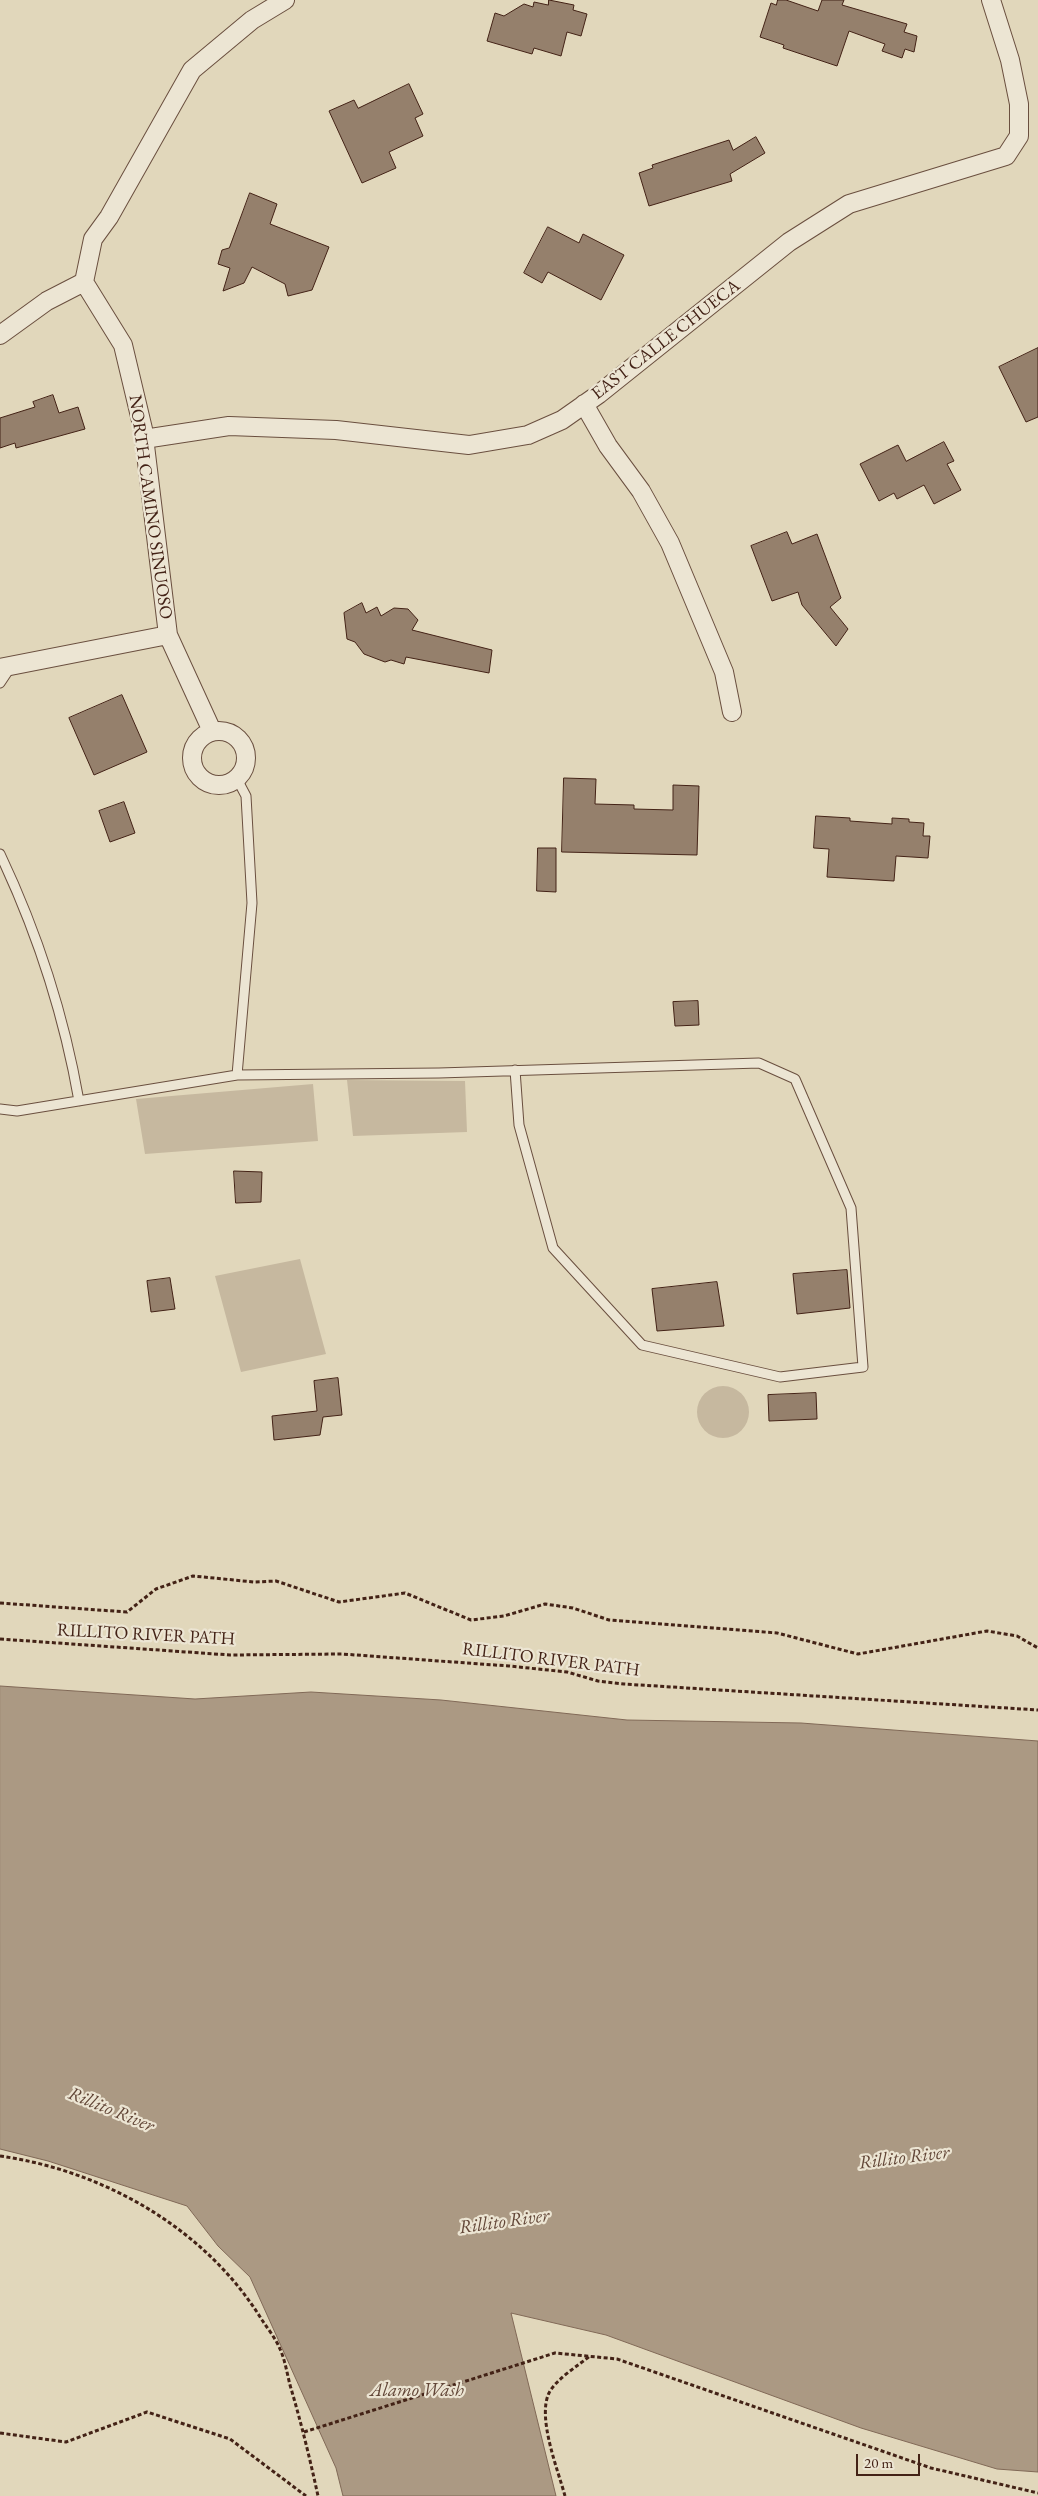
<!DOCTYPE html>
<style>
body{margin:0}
#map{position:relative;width:1038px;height:2496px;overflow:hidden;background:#e1d7bb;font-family:"EB Garamond",serif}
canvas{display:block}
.scale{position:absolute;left:856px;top:2454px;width:64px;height:22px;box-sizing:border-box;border:2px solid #432216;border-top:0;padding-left:6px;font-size:15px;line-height:18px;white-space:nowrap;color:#432216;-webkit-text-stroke:4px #ece5d3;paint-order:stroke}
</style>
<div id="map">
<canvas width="1038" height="2496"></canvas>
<div class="scale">20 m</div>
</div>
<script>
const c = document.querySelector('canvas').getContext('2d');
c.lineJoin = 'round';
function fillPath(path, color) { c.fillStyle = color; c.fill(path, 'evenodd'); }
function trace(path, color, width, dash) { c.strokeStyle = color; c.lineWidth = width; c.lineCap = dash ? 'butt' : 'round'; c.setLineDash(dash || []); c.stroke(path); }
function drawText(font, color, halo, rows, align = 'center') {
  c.font = font + ' "EB Garamond",serif'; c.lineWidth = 4.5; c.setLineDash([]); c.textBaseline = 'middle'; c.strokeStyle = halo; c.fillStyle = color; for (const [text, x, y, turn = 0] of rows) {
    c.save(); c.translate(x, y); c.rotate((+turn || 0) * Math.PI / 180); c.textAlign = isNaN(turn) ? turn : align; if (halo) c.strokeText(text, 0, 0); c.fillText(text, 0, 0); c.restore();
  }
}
fillPath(new Path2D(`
 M347,1080L465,1081L467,1132L353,1136Z
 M313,1084L318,1141L145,1154L136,1099Z
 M300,1259L326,1354L241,1372L215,1276Z
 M697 1412a26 26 0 1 1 52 0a26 26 0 1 1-52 0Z`), '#c6b89f');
const water = new Path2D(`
 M0,1686L195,1699L311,1692L441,1700L627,1720L801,1723L1038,1741V2472L997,2469L861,2428L606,2335L511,2313L556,2496H343L336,2468L250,2277L218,2246L187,2206L48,2161L0,2149Z`);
fillPath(water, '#ab9983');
trace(water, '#816957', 1);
const building = new Path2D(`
 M549,0L574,5L573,10L587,14L581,36L567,32L561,56L534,48L532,54L487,41L495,13L504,16L524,4L533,7L534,2L548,5Z
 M778,0H786L818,11L822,0H844L842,5L907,24L904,32L917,36L914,52L905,49L902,58L882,51L885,44L849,31L837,66L783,48L784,45L760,37L771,3L776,5Z
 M409,84L423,114L415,118L423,136L389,152L396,168L362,183L329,111L354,100L358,108Z
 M756,137L765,153L730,174L732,181L649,206L639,173L653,168L652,165L729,140L733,150Z
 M250,193L277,204L270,224L329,247L312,290L288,296L285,284L252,267L244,283L223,291L230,268L218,264L222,250L229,248Z
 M548,227L579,243L583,234L624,255L601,300L548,272L542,283L524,273Z
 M1038,348V417L1026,422L999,367Z
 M53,395L59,413L78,407L85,429L16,448L15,443L0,448V418L35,407L33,402Z
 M944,442L954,461L947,464L961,490L934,504L924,485L897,499L894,493L879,501L860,464L898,445L906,461Z
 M787,532L792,544L817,534L841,598L830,607L848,629L836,646L802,605L798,592L772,601L751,546Z
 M362,603L366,613L377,607L381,616L394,608L408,609L418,620L412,630L492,650L489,673L406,657L404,664L391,660L385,662L364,654L355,642L347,639L344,613Z
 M122,695L147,752L94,775L69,718Z
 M564,778L596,779L595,804L634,805V809L673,810V785L699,786L697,855L562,852Z
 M124,802L135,833L110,842L99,811Z
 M816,816L850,818V821L892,824V818L909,819V822L924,823L923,836H930L928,858L896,856L894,881L827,877L829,849L814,848Z
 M538,848H556V892L537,891Z
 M698,1001L699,1025L675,1026L673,1002Z
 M234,1171L262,1172L261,1202L236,1203Z
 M847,1270L850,1308L797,1314L793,1274Z
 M170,1278L175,1309L151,1312L147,1281Z
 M717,1282L724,1326L657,1331L652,1289Z
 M338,1378L342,1415L323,1417L320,1435L274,1440L272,1416L317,1411L314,1381Z
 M816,1393L817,1419L769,1421L768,1395Z`);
fillPath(building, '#95806c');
trace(building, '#432216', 1);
const lane = new Path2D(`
 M0,683L10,668
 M0,854C37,932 64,1015 79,1101
 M237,1075L252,903L246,796L237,779
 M0,1109L17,1111L237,1075L439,1073L759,1063L795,1079L851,1208L863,1367L780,1377L642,1345L553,1248L519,1125L515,1070`);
const street = new Path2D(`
 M0,335L47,301L84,282
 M584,404L608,446L641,491L670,543L724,672L732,712
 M144,439L229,426L336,430L469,445L528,435L562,420L599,394L789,242L849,204L1006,156L1019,136V104L1010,60L991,0
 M0,668L168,635
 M192 758a27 27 0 1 1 54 0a27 27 0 1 1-54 0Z
 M212,731L168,635L143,429L123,345L84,282L93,239L109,217L192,70L252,20L285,0`);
trace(lane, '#6a4f3f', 11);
trace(street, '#6a4f3f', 20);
trace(new Path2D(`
 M0,1603L127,1612L156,1589L193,1576L254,1582L276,1581L339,1602L405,1593L471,1620L504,1616L545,1604L573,1608L609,1620L777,1633L858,1654L987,1631L1017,1636L1038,1648
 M0,1639L230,1655L342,1654L509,1666L567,1672L598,1681L624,1684L1038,1710
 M0,2156C105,2171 206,2229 262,2320C268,2329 276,2339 280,2349C285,2360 287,2373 290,2385C301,2422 310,2459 318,2496
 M304,2432L555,2353L617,2359L931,2468L1038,2493
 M0,2433L66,2442L147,2412L230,2439L306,2496
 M565,2496C558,2470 537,2418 549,2393C556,2379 579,2365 590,2356`), '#432216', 3, [4, 2.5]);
trace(lane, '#ece5d3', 9);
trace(street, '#ece5d3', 18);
drawText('18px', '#432216', '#ece5d3', [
 ["EAST CALLE CHUECA",666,340,-38],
 ["NORTH CAMINO SINUOSO",150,507,82],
 ["RILLITO RIVER PATH",146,1635,3],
 ["RILLITO RIVER PATH",551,1660,7]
]);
drawText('italic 19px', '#624637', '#ece5d3', [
 ["Rillito River",111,2110,22],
 ["Rillito River",904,2158,-7],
 ["Rillito River",504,2222,-8],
 ["Alamo Wash",417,2391]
]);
</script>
